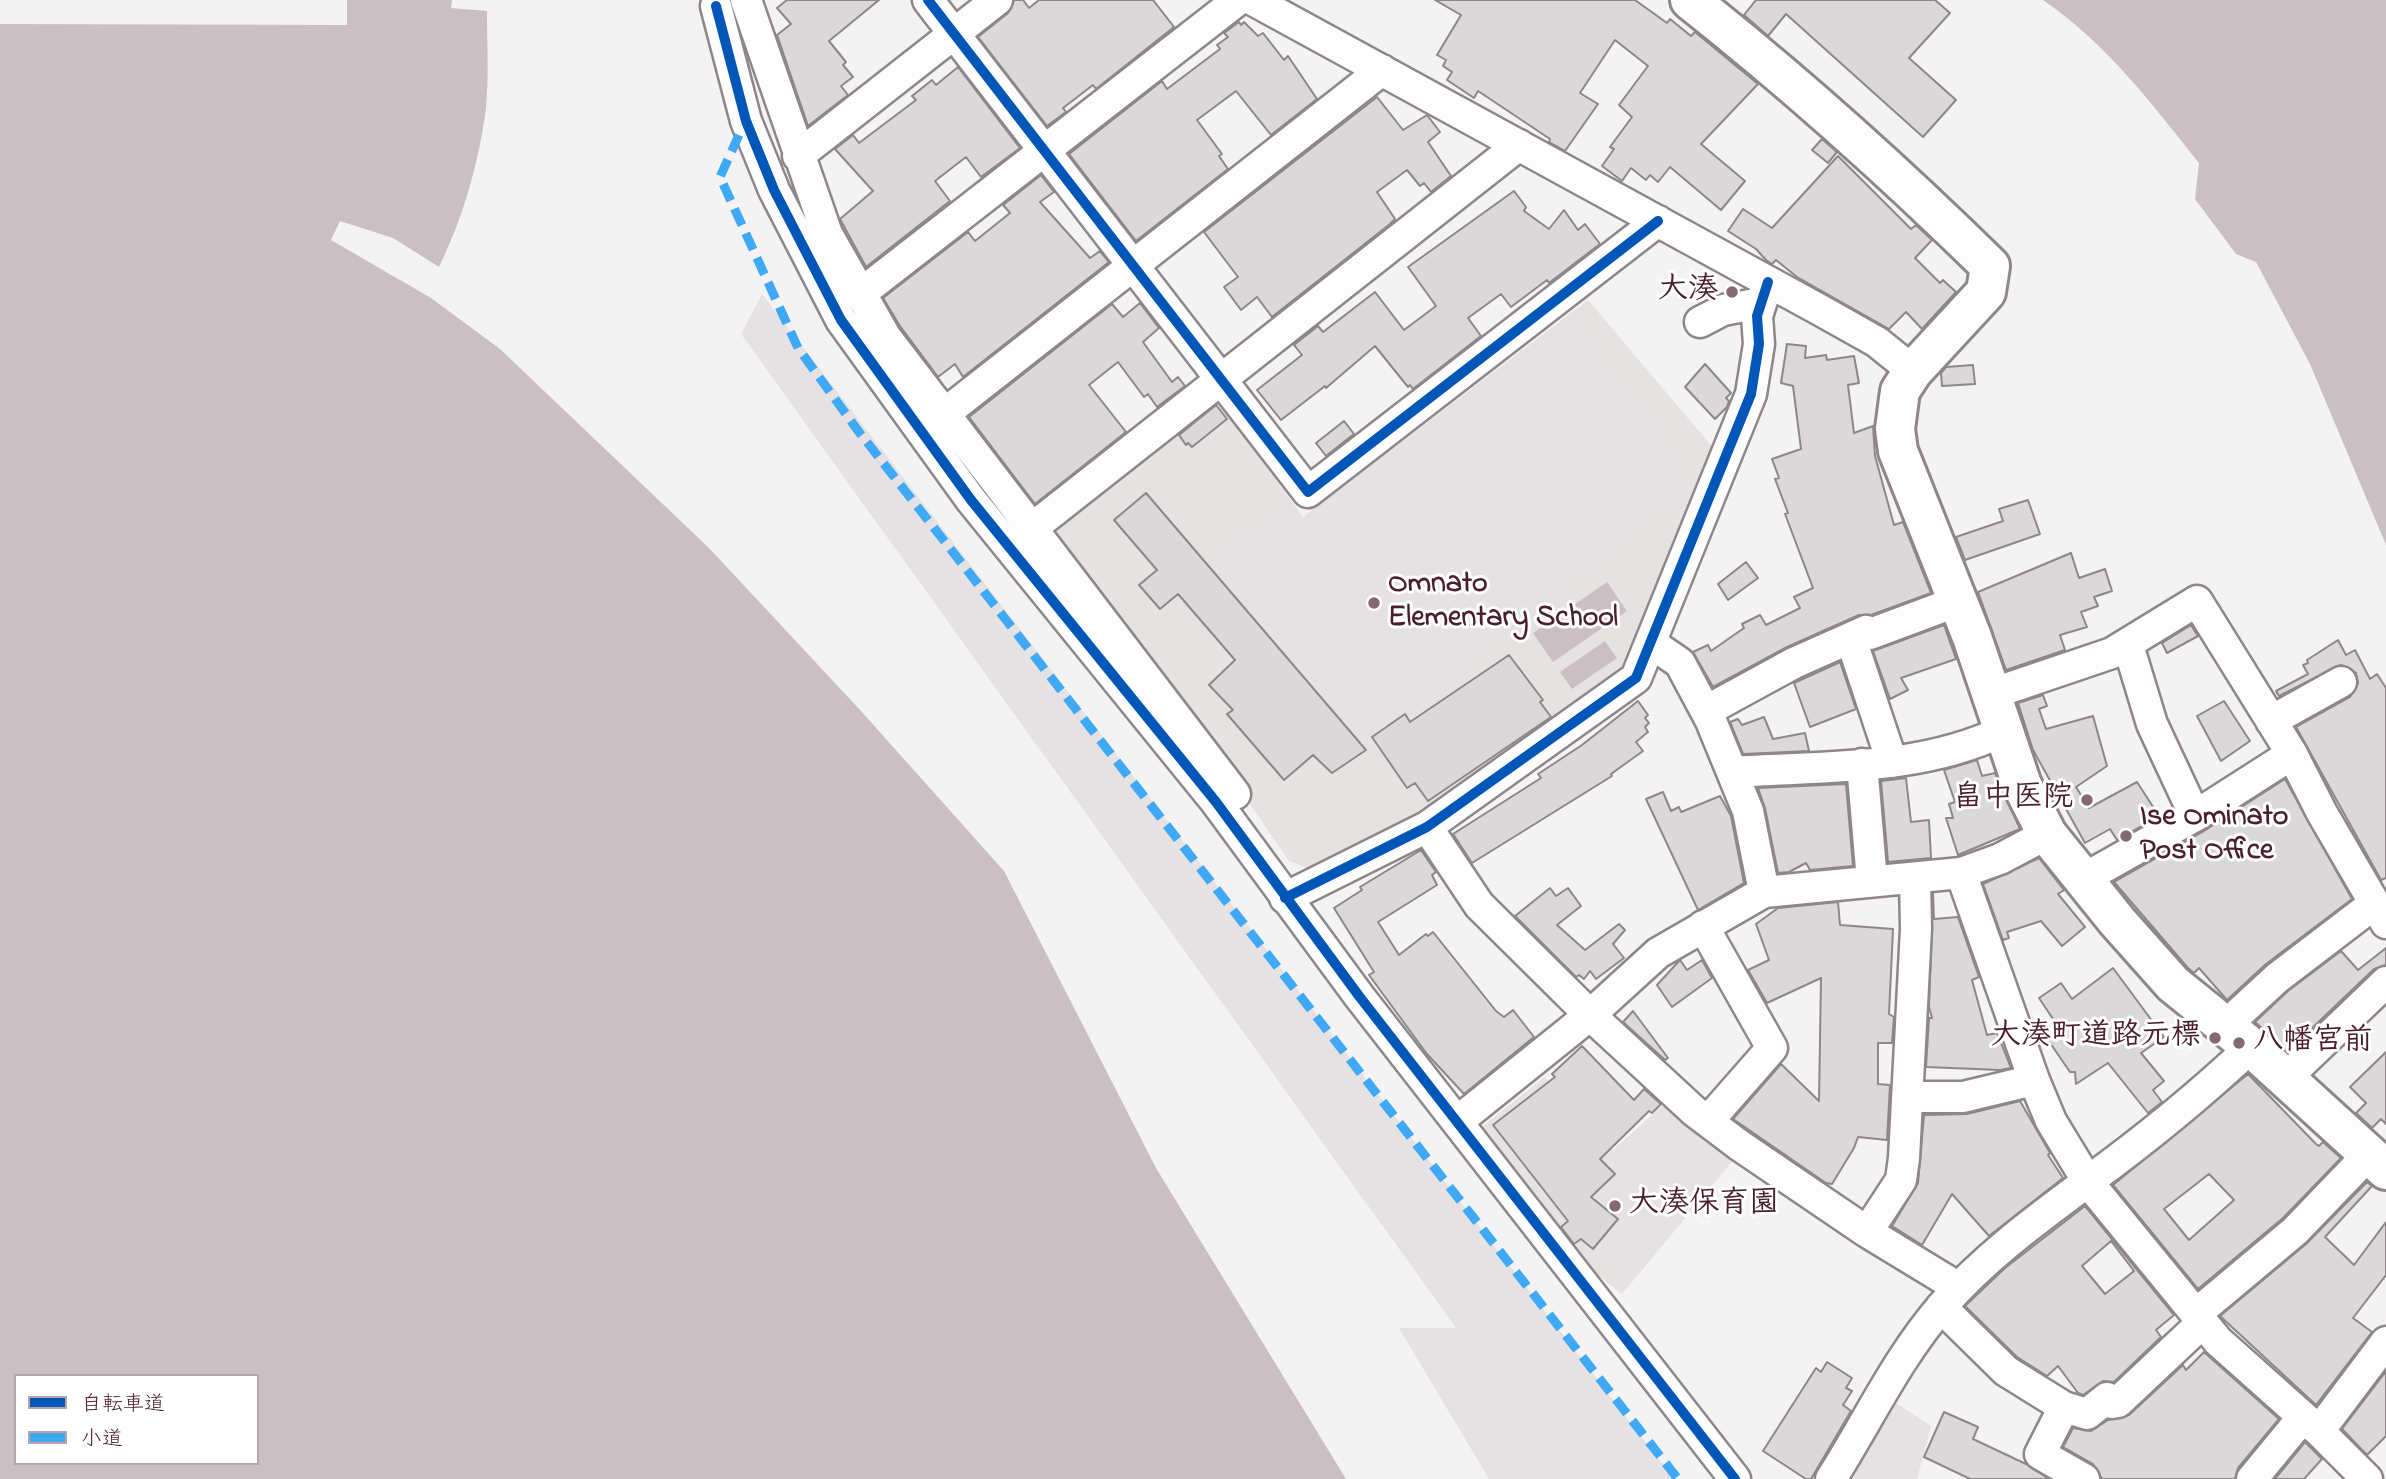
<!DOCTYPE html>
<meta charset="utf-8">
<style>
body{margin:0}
#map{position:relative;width:2386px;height:1479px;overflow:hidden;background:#f3f3f3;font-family:"Indie Flower","Klee One",sans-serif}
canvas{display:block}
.legend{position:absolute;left:14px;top:1374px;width:245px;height:91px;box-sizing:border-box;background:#fff;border:2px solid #b7a5aa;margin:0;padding:9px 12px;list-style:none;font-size:21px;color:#4a1f2b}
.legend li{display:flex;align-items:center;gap:14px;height:35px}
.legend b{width:35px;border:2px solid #b7a5aa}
</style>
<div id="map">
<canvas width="2386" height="1479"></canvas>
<ul class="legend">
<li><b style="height:9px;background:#0057b8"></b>自転車道</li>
<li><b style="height:9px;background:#3fa9f5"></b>小道</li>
</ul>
</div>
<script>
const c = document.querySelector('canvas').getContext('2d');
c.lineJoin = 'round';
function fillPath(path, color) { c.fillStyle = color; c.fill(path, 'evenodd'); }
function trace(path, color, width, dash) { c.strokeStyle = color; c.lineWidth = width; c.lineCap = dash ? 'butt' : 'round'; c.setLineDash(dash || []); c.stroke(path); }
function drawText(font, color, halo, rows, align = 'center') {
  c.font = font + ' "Indie Flower","Klee One",sans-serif'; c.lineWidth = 6; c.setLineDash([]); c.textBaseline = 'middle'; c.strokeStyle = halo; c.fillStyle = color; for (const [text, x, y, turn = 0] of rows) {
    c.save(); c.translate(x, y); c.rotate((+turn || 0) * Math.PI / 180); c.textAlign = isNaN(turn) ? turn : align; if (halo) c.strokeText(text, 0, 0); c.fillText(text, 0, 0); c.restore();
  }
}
fillPath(new Path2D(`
 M1588,300L1715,450L1619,677L1529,733L1421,814L1333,868L1310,869L1289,861L1225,768L1041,529L1218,400L1303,517Z
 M1545,1077L1613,1150L1670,1099L1736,1157L1622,1294L1571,1254L1478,1130Z`), '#e6e2e2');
fillPath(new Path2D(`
 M762,294L1674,1479H1489L1399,1328H1456L741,334Z
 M1570,325L1683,462L1684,491L1465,664L1370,734L1218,560L1280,508L1301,534Z
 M1667,1106L1724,1157L1625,1275L1599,1254L1627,1216L1606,1195L1623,1172L1614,1164Z
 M1896,1403L1931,1426L1917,1479H1845Z`), '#e6e1e2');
fillPath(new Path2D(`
 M0,0H452L451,8L487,11C487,43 489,76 486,108C479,162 463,218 439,267L393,238L340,221L331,240L431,298L500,349L709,548L861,711L1004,871L1156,1168L1346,1479H0ZM16,1376H257V1463H16Z
 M2043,0H2386V545L2310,364L2256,262L2236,254L2195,199L2199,163C2152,104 2106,43 2043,0Z
 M1607,582L1627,611L1553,662L1533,633Z
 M1605,641L1617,658L1572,689L1560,672Z`), '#cbbfc3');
fillPath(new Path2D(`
 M0,0H347V25L0,24Z`), '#f3f3f3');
const building = new Path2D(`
 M787,0H879L829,41L846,62L843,65L853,77L841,86L848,95L808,126L777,35L791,24L777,8Z
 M1014,0H1023L1029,8L1039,0H1153L1174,27L1096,89L1093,85L1063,108L1066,112L1047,126L978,37L1008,13Z
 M1435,0H1635L1667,23L1670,19L1691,36L1695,32L1758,84L1701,144L1745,181L1721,210L1670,167L1658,182L1650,175L1646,180L1631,168L1622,181L1602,166L1614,149L1610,147L1632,117L1619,105L1648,66L1615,40L1580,93L1598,104L1565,151L1549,142L1550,139L1478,91L1474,98L1447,80L1452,72L1443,66L1446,60L1437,55L1461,15Z
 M1756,0H1935L1950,13L1909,58L1956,100L1923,137L1786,14L1768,36L1744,15Z
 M1239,22L1241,25L1244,22L1258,36L1263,33L1284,60L1288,56L1317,99L1271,135L1236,91L1197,120L1222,154L1219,156L1228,169L1136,241L1069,154L1162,81L1167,89L1220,49L1217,45L1228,37L1224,33Z
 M958,67L1020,148L981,177L966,157L935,181L950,201L866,267L840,219L873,191L835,149L853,135L859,143L916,100L912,96L932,80L936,85Z
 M1377,97L1403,130L1427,115L1440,132L1428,142L1451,176L1431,192L1424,183L1420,186L1407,170L1377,192L1395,219L1390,224L1272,317L1257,297L1241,310L1224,287L1238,277L1204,232Z
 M1822,139L1837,152L1828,163L1812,150Z
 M1838,156L1911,229L1916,225L1932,240L1915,258L1940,283L1943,280L1956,292L1922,329L1906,312L1889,329L1797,277L1776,260L1772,264L1766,260L1756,249L1728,231L1743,209L1772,228Z
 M1041,175L1054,192L1040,202L1090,258L1100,251L1109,262L963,377L955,364L938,377L900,326L883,298L968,232L975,241L1010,213L1003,205Z
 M1514,191L1526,207L1524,211L1549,229L1564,210L1578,230L1585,224L1600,244L1549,283L1547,280L1511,307L1501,294L1468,318L1481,336L1413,389L1410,385L1408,387L1375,346L1326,388L1325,386L1281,420L1257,390L1302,355L1294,345L1318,326L1323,332L1375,292L1404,330L1436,306L1408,267Z
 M1140,303L1159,328L1143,342L1172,382L1178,377L1185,386L1157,407L1148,394L1144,397L1118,362L1089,385L1126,432L1035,504L969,417L1112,304L1123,317Z
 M1787,344L1806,346L1805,358L1826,355L1827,360L1854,356L1859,383L1848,385L1854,433L1873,426L1875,456L1894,525L1903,522L1931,593L1871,615H1859L1787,647L1713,687L1693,652L1708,645L1711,651L1744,628L1742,624L1760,615L1766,625L1800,608L1794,597L1813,588L1785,514L1788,513L1775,479L1779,478L1772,459L1801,449L1793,386L1781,383Z
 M1705,364L1731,393L1726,398L1729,401L1727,407L1715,419L1685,387Z
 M1973,365L1975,384L1942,386L1941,373L1946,367Z
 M1216,405L1227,419L1192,447L1188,443L1186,445L1179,435Z
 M1344,421L1354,434L1326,456L1316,443Z
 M1146,493L1366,750L1332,773L1313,755L1284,780L1227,714L1233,710L1209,685L1235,660L1178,594L1160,609L1139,585L1157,570L1114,520Z
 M2028,500L2040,534L1965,560L1956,537L2003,521L1999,509Z
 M2071,553L2079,578L2105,569L2112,591L2094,597L2098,606L2081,612L2087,627L2060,635L2065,650L2006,670L1978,592Z
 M1746,562L1758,578L1728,600L1718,584Z
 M1944,625L1956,659L1901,678L1908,690L1890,699L1873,651Z
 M2191,625L2198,636L2167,653L2162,643Z
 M2338,640L2346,655L2355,650L2370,679L2377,674L2386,688V878L2381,880L2296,727L2350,697L2358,683L2356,673L2341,665L2279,696L2276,691L2308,674L2303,665L2308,663L2307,660Z
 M1509,655L1543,700L1540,702L1551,717L1428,801L1415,783L1407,788L1372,737L1405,714L1410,722Z
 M1840,662L1856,709L1810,727L1794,683Z
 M2043,695L2047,706L2039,709L2046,729L2093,716L2107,766L2076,787L2089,808L2137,782L2159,816L2117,840L2110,829L2085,843L2033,750L2018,703Z
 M1638,701L1648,715L1645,718L1649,723L1645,727L1648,732L1636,742L1643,751L1611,774L1612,776L1472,863L1453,834L1541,778L1538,774L1582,745Z
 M2224,701L2250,741L2221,761L2197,716Z
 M1764,717L1773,739L1805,733L1809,751L1743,754L1730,722L1738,719L1742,725Z
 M1977,760L1982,776L1995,773L2020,829L1958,855L1946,818H1953L1949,804L1955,802L1944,770Z
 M1906,778L1911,822L1929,820L1931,858L1888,862L1881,781Z
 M2285,779L2352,899L2266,964L2227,1000L2199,968L2194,973L2188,968L2114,882L2204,831Z
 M1846,784L1853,866L1810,870L1806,863L1789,872L1778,873L1765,808L1758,788Z
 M1663,792L1671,811L1679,807L1681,812L1720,796L1731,816L1744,883L1698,910L1646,799Z
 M1421,850L1436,872L1432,875L1437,885L1378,922L1399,955L1426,934L1428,936L1433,932L1496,1011L1504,1017L1513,1010L1534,1037L1464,1094L1427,1054L1369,975L1374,972L1334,908L1362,890L1360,887Z
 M2039,858L2064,890L2058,894L2085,927L2062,946L2041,921L2007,932L2009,938L2003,940L1983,884Z
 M1550,888L1556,896L1568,888L1581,906L1557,925L1585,950L1619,924L1625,930L1613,944L1624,958L1596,979L1590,971L1584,979L1579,975L1576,977L1515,916Z
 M1933,893L1934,919L1958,917L1979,977L1972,980L1987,1035L1997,1033L2011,1068L2000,1070L1926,1067L1929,1018H1932L1929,1007Z
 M1838,902L1840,925L1893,929L1889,1014L1894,1017L1892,1043H1878V1084L1890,1085L1887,1140L1858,1137L1854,1148L1832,1184L1826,1183L1733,1119L1781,1064L1819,1101L1821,978L1767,1003L1748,970L1769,960L1756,924L1778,908Z
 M2386,948V965L2374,969L2288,1051L2255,1022L2288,991L2341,951L2358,970Z
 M1680,960L1687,970L1702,960L1712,978L1672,1007L1657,985Z
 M2113,968L2164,1037L2141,1053L2164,1081L2153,1090L2162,1102L2148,1113L2108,1063L2076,1084L2075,1072H2070L2046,1037L2059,1028L2039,998L2061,983L2072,999Z
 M1633,1011L1668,1058L1665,1060L1623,1022Z
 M1582,1046L1634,1100L1644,1089L1661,1104L1652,1113L1649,1111L1600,1159L1615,1174L1591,1197L1618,1219L1593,1249L1581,1239L1574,1244L1561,1227L1568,1221L1493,1125L1555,1077L1552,1074Z
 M2386,1052V1124L2381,1119L2372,1128L2356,1113L2366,1103L2350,1087Z
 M2248,1074L2316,1144L2319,1146L2323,1142L2341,1158L2283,1218L2198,1289L2113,1185ZM2209,1174L2234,1200L2189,1240L2164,1209Z
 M2020,1101L2050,1153L2048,1155L2063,1178L1989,1236L1952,1194L1922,1245L1892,1226L1918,1183L1924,1115L1967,1114Z
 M2367,1182L2372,1186L2325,1237L2354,1265L2386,1222V1275L2353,1318L2372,1332L2316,1405L2220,1316L2306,1244Z
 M2085,1206L2174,1315L2156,1330L2161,1337L2114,1382L2103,1381L2083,1395L2078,1393L2058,1366L2047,1376L2017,1357L1965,1306L2005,1268ZM2111,1241L2134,1271L2105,1294L2082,1266Z
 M2204,1352L2279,1419L2238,1468L2235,1479H2102L2093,1464L2063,1447L2073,1428L2091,1431L2108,1420L2129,1415L2183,1365L2186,1370Z
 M1827,1362L1852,1378L1846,1388L1852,1391L1843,1405L1851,1411L1811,1479H1806L1763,1451L1816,1368L1821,1372Z
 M2386,1371V1436L2367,1455L2342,1429Z
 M1944,1412L1978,1427L1973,1439L2026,1464L2049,1479H1970L1924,1457Z
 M2305,1442L2322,1459L2304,1479H2275Z`);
fillPath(building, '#dad8d9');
trace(building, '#8e8688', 2);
const minor = new Path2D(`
 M746,0L827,234L885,336L1235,794
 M928,0L1308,492L1658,221
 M1253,0L1820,310L1877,342L1913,371
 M716,6L746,121L774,190L841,320L971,500L1216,802L1359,996L1735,1479
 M798,156L997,0
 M860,294L1238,0
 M1700,322L1723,310L1761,303
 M944,414L1382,70
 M1031,529L1519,145
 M1851,639L1892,762
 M1651,643L1680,663L1711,721L1748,811L1764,892
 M2128,645L2152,724L2195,816
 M1991,694L2112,653L2197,601L2292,754L2322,813L2386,923
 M1706,711L1794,663L1866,631L1870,634L1956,602
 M2271,721L2341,682
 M1862,764L1872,881
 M1734,772C1824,766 1920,771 2003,731
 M1427,827L1479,905L1590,1015L1694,1111L1739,1145L1867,1232L1959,1288
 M1961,873L2034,1080L2051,1121L2088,1182L2218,1341L2319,1431L2367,1479
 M2083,879L2195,816L2292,754
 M1285,898L1427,827L1636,678L1751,394L1759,344L1757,316L1768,282
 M1703,926L1772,1048L1708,1121
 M2225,1026L2277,978L2374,904
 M2286,1078L2386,982
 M1907,1097H1963L2034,1080
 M1468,1113L1590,1015L1658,953L1764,892L1961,873L2000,859L2047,834
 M1867,1232L1901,1180L1904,1158L1916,929L1915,878
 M1941,1307L2006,1371L2064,1407L2040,1454L2084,1479
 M2197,1313L2295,1231L2369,1154
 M2064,1407L2087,1414L2107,1398L2112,1403L2118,1402L2203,1322
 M2319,1431L2386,1342
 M1831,1479C1868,1421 1897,1358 1943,1305C1985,1257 2036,1220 2087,1182C2145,1140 2199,1096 2251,1047
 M2252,1479L2303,1417`);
const major = new Path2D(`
 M1690,0C1795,83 1894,172 1990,266L1986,292L1913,371L1900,391L1895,429L1898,451L1972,637L2022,785L2047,834L2117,921L2173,984L2251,1047L2386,1170`);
trace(minor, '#8e8688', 35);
trace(major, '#8e8688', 44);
trace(minor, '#fdfdfd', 30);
trace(major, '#fdfdfd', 38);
trace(new Path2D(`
 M739,135L720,177L798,348L859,432L1678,1479`), '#3fa9f5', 9, [18, 9]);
trace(new Path2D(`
 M928,0L1308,492L1658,221
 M716,6L746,121L774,190L841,320L971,500L1216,802L1359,996L1735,1479
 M1285,898L1427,827L1636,678L1751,394L1759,344L1757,316L1768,282`), '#0057b8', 10);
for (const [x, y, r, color] of [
 [1732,292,7,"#856971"],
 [1374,603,7,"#856971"],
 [2087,800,7,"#856971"],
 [2126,836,7,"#856971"],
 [2215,1038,7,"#856971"],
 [2239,1043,7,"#856971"],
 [1615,1206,7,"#856971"]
]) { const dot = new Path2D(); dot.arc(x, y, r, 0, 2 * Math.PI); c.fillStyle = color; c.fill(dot); trace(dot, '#fff', 2.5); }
drawText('bold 30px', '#4a1f2b', '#fff', [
 ["大湊",1718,292,"right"],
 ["Omnato",1388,586],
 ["Elementary School",1388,620],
 ["畠中医院",2073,800,"right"],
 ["Ise Ominato",2140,819],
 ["Post Office",2140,853],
 ["大湊町道路元標",2201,1038,"right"],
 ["八幡宮前",2253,1043],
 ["大湊保育園",1629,1206]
], 'left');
</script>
